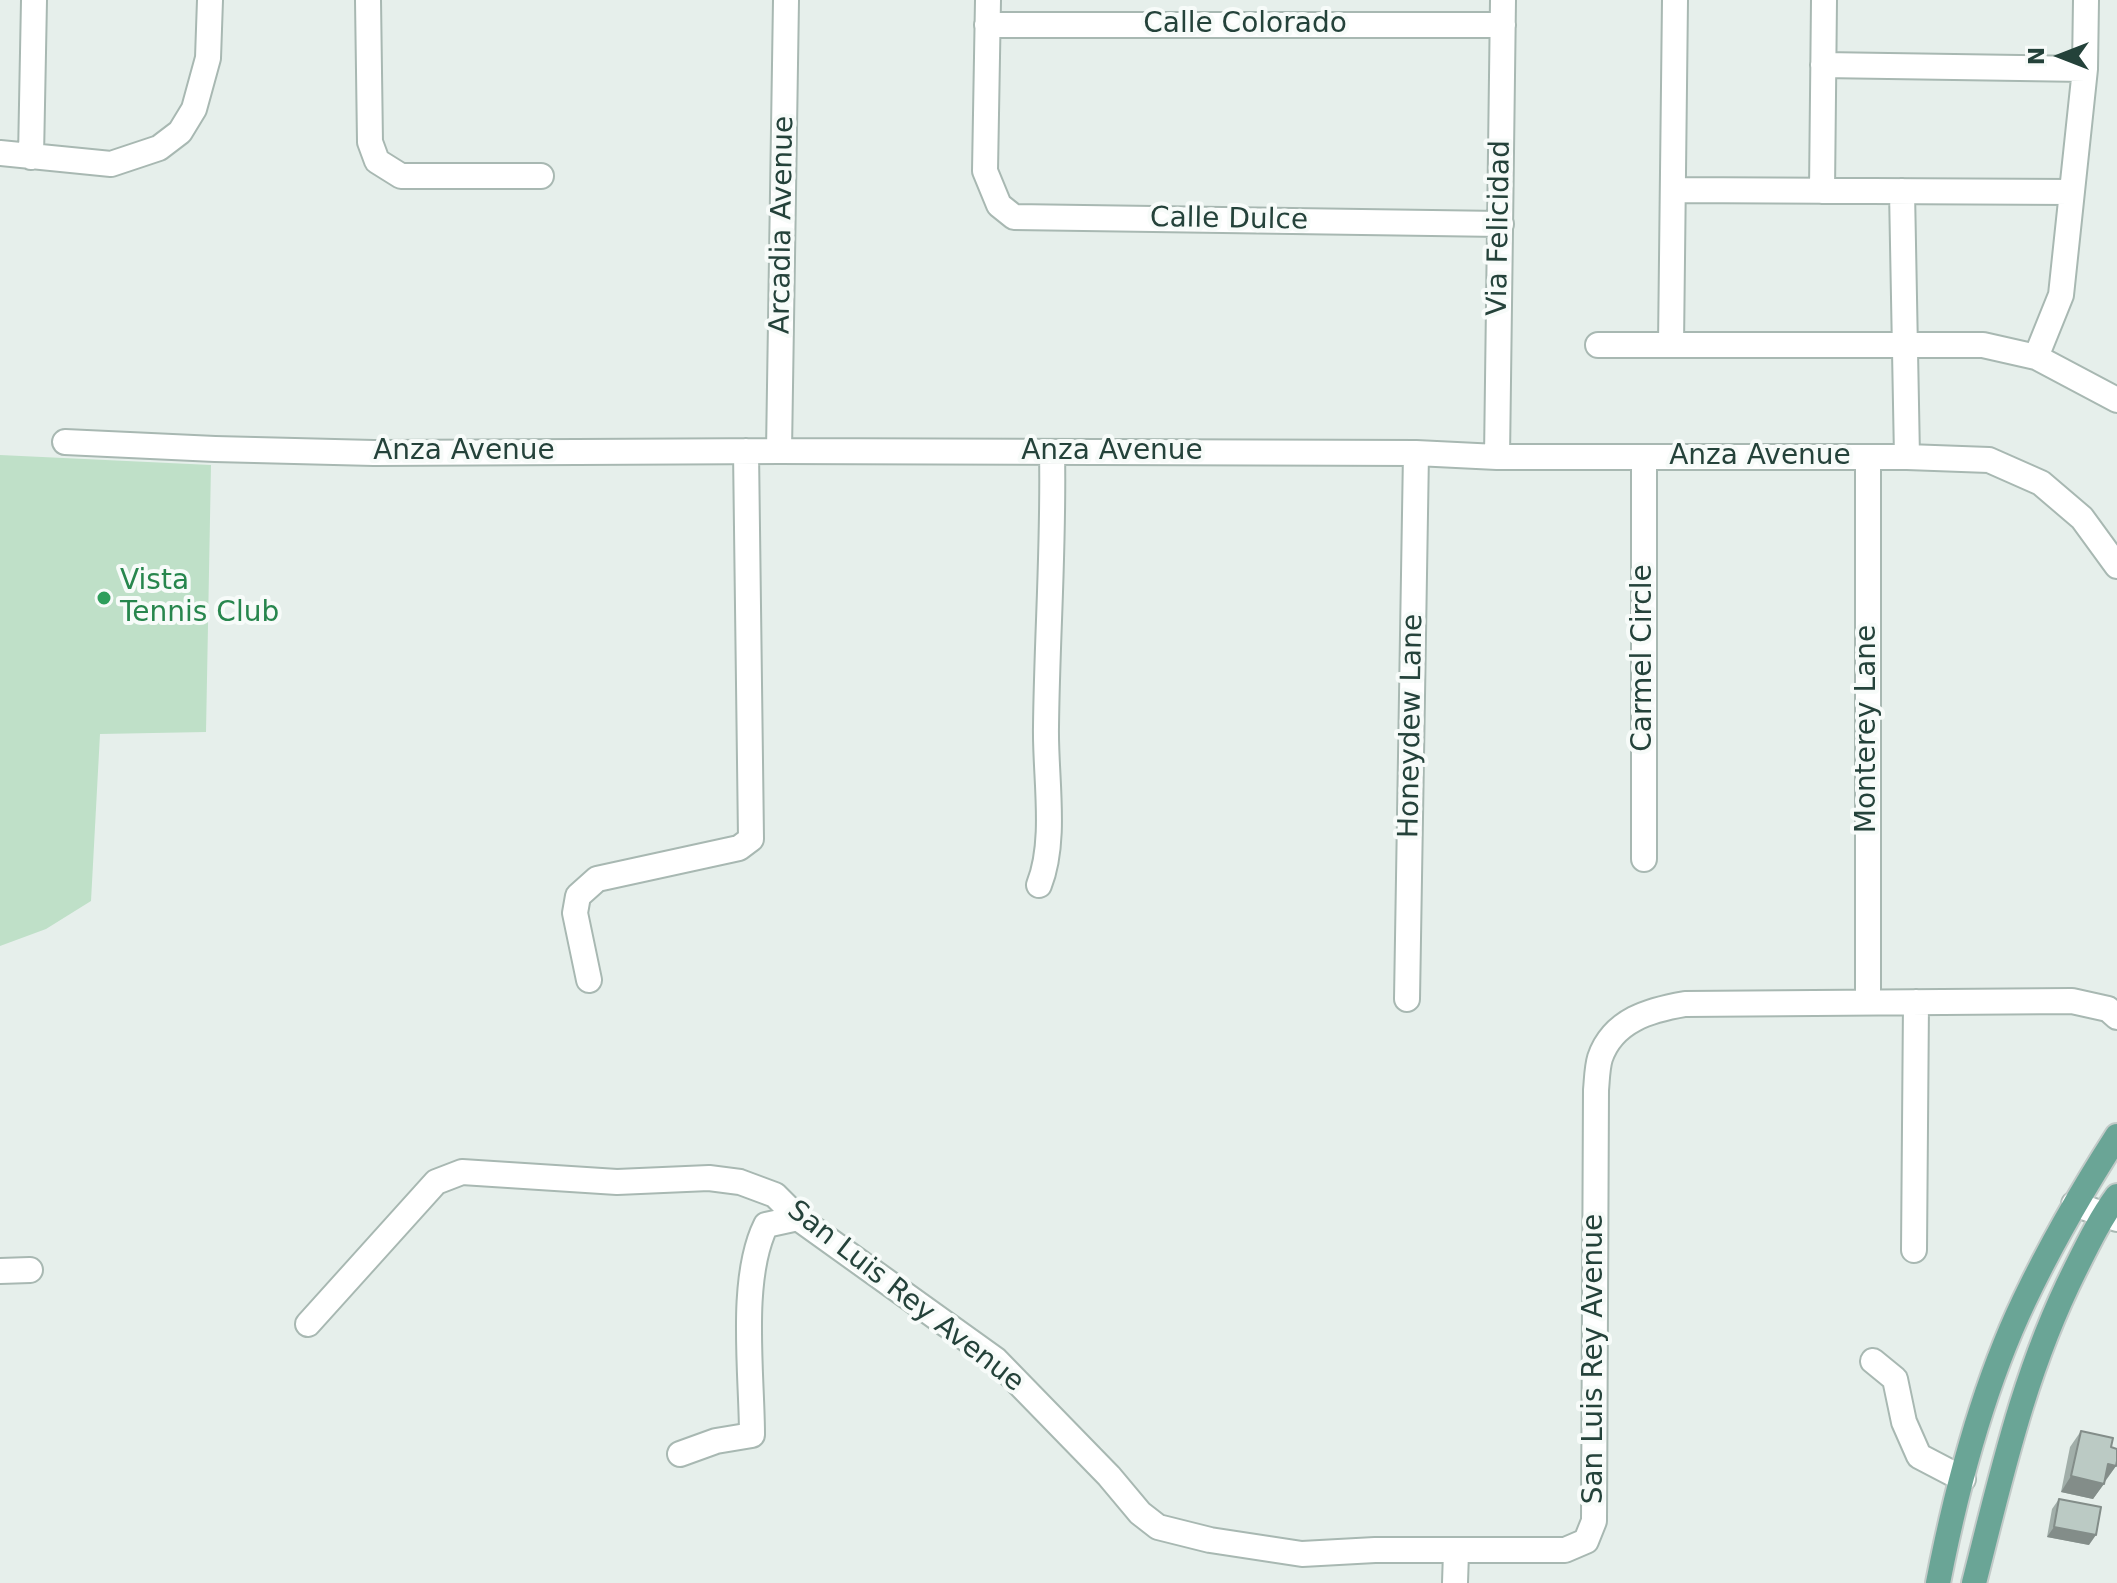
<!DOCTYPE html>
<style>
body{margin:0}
#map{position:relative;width:2117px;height:1583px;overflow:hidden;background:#e6efeb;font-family:"DejaVu Sans",sans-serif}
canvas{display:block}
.north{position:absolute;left:2021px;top:16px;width:80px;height:80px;-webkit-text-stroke:6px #f7fbf9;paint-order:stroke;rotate:270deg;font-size:22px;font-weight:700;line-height:32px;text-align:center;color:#24423a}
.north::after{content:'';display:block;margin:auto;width:28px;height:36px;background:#24423a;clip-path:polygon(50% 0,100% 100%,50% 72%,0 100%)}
</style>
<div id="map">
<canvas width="2117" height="1583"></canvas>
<div class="north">N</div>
</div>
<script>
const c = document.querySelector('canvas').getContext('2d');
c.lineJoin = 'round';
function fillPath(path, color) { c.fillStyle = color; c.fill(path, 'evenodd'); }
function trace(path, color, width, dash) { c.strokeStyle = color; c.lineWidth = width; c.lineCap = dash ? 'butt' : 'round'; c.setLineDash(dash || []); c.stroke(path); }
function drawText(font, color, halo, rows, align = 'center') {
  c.font = font + ' "DejaVu Sans",sans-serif'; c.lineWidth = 8; c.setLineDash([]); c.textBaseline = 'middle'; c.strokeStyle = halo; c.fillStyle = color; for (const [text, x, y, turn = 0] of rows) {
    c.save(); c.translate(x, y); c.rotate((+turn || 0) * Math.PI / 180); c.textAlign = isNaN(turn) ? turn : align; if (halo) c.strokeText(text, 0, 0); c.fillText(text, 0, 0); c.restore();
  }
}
fillPath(new Path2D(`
 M0,455L211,465L206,732L100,734L91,901L46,929L0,946Z`), '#bfe0c8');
const minor = new Path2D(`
 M368,0L370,142L377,161L401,176H541
 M988,0L985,171L999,205L1014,217L1501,224
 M987,25H1503
 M1823,65L2085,69
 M0,153L111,164L159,148L180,132L194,109L208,58L210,0
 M31,157L34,0
 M1673,190L2071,192
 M1822,191L1824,0
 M1902,191L1907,457
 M1598,345H1983L2036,357L2117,400
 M1671,345L1675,0
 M2036,357L2061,295L2085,69L2086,0
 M65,442L215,449L374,453L779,451L1416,453L1497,457H1907L1989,460L2041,483L2082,518L2117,566
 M779,451L786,0
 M1497,457L1503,0
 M1868,457V1002
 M1644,859V457
 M1039,885C1057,840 1045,776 1046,727C1047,635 1054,544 1052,452
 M589,980L575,913L578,896L597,879L739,848L751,839L746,451
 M1407,999L1416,453
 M2074,1204L2117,1219
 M1914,1250L1916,1002
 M0,1271L30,1270
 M308,1324L436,1182L462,1172L617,1182L709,1178L740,1182L775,1195L798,1218L996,1360L1109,1476L1140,1513L1158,1527L1210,1540L1302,1554L1375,1550H1565L1586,1541L1594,1521L1596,1090C1597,1080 1597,1068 1600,1058C1613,1020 1650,1010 1685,1004L2072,1001L2108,1009L2117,1017
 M1873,1361L1895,1379L1904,1422L1919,1456L1963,1479
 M680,1454L716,1441L752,1435C752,1375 739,1279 766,1225L798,1218
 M1455,1583L1456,1552`);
const major = new Path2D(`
 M1938,1583C1956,1490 1983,1387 2024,1301C2051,1244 2083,1189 2117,1136
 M1974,1583C2002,1473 2024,1372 2075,1270C2088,1244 2100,1219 2117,1196`);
trace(minor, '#a8b8b2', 28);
trace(major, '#c2cac8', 28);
trace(minor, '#fff', 24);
trace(major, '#6aa596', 24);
fillPath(new Path2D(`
 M2081,1431L2111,1447L2116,1466L2093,1499L2061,1492L2070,1447Z
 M2059,1499L2089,1545L2047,1537L2052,1509Z`), '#a1aea9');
fillPath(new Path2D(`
 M2108,1464L2116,1466L2105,1481L2097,1479Z
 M2071,1476L2104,1484L2093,1499L2061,1492Z
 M2054,1527L2096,1535L2089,1545L2047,1537Z`), '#838d89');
const building = new Path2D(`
 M2081,1431L2113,1438L2111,1447L2117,1449V1461L2116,1466L2108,1464L2104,1484L2071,1476Z
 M2059,1499L2101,1507L2096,1535L2054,1527Z`);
fillPath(building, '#bbcac4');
trace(building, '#838d89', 2);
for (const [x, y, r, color] of [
 [104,598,8,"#2e9e5b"]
]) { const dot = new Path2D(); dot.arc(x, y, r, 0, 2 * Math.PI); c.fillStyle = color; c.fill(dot); trace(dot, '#f7fbf9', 3); }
drawText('28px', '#24423a', '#f7fbf9', [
 ["Calle Colorado",1245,25],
 ["Calle Dulce",1229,220,1],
 ["Arcadia Avenue",783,225,-89],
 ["Via Felicidad",1500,228,-89],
 ["Anza Avenue",464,452],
 ["Anza Avenue",1112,452],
 ["Anza Avenue",1760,457],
 ["Carmel Circle",1644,658,-90],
 ["Honeydew Lane",1412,726,-89],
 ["Monterey Lane",1868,729,-90],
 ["San Luis Rey Avenue",905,1297,38],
 ["San Luis Rey Avenue",1595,1359,-90]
]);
drawText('28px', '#27864d', '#f7fbf9', [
 ["Vista",120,582],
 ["Tennis Club",120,614]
], 'left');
</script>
